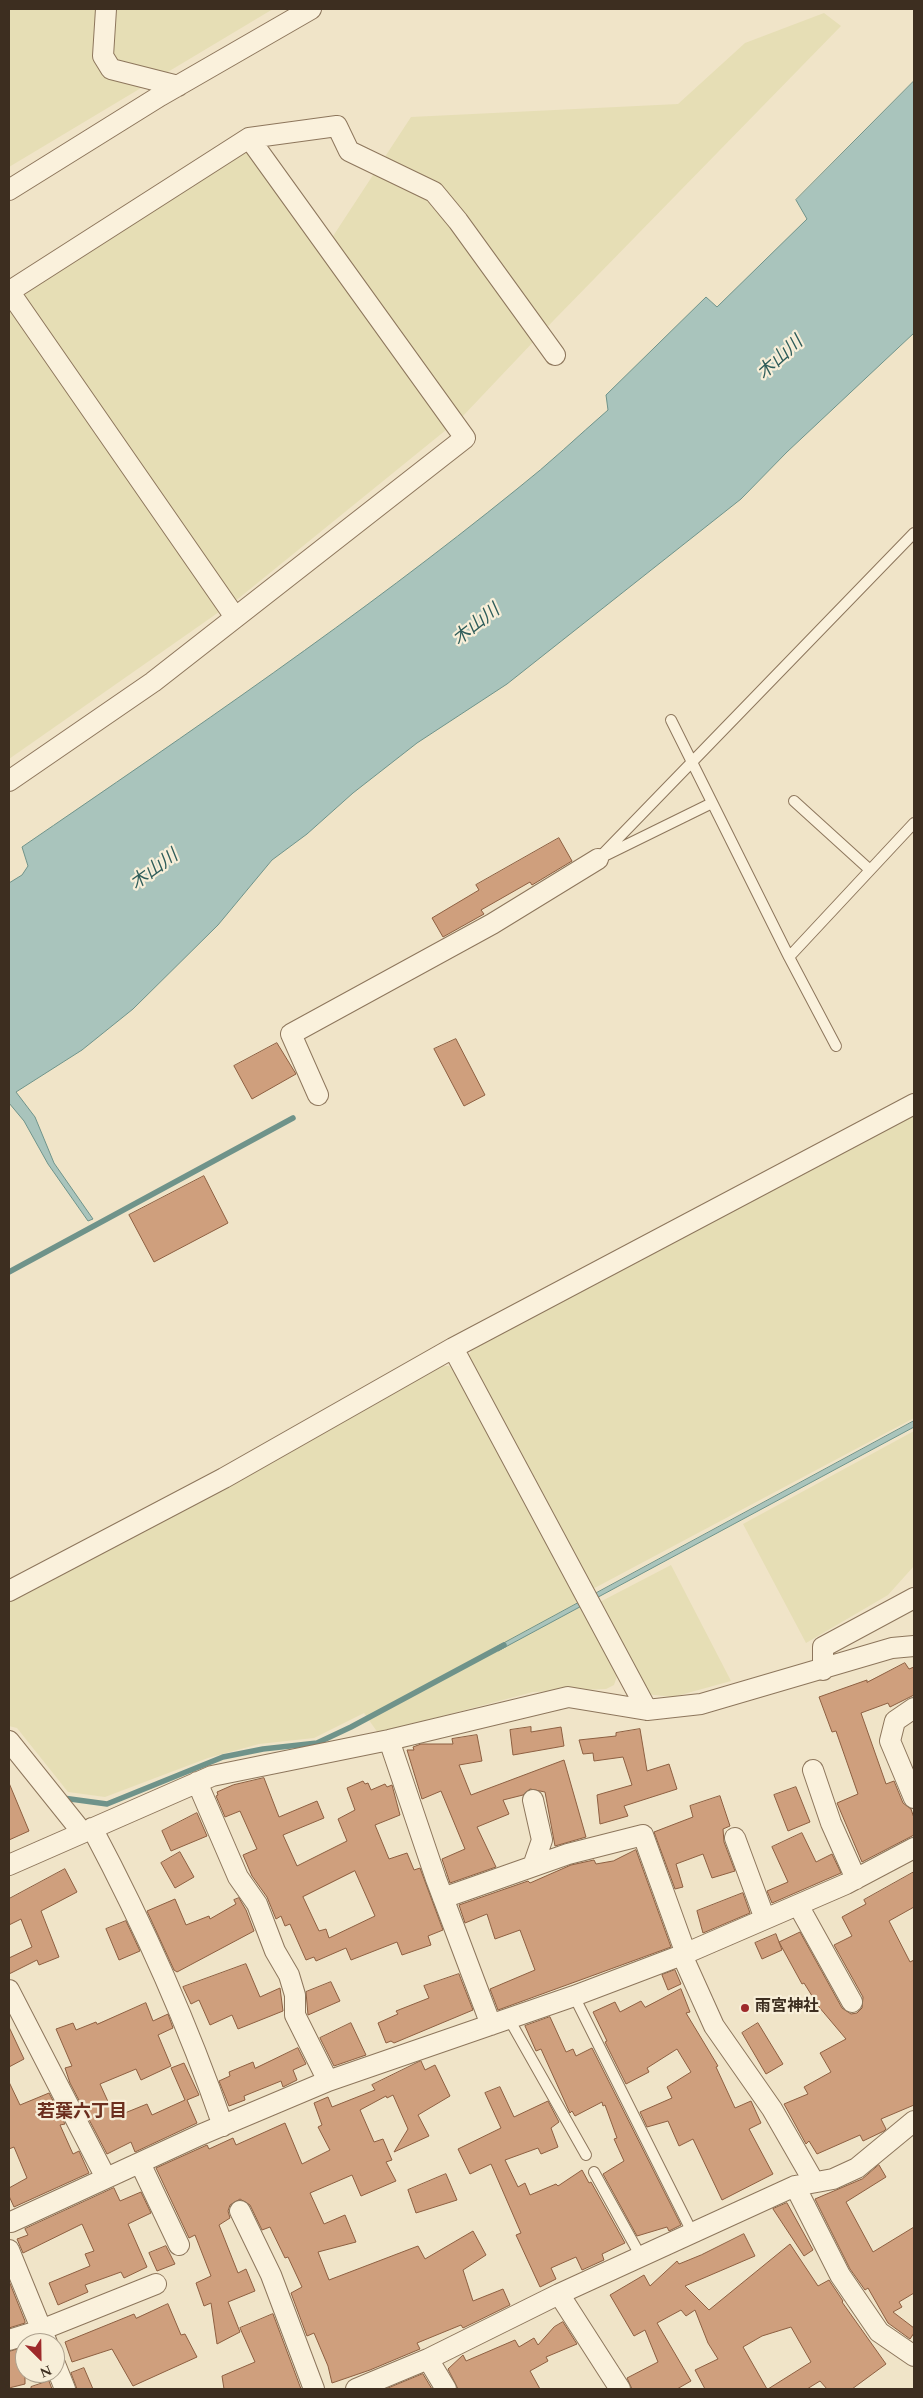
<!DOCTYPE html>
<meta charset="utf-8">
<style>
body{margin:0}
#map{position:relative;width:923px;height:2398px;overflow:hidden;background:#f0e4c8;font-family:Spectral,serif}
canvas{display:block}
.frame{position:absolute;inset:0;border:10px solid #3d2e20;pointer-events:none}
.north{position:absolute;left:15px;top:2333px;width:50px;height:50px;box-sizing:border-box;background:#f7eed8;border:1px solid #ada18e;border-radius:50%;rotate:157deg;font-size:14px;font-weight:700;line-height:20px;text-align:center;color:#3d2e20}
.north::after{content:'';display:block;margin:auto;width:18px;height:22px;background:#9e2a2b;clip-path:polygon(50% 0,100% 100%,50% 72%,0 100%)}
</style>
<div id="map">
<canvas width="923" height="2398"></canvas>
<div class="frame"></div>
<div class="north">N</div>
</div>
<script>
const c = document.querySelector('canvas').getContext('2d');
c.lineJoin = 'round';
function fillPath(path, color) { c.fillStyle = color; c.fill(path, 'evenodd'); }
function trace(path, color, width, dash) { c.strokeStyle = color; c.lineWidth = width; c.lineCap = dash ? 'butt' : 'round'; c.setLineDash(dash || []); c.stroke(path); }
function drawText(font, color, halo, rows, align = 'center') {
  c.font = font + ' Spectral,"Noto Sans JP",serif'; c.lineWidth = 4.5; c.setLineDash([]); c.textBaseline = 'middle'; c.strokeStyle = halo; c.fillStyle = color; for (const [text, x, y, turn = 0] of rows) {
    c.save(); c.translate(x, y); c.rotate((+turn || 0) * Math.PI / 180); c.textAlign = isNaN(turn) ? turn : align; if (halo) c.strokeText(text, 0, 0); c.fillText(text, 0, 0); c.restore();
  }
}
fillPath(new Path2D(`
 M9,9H273L9,167Z
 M824,13L841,26L554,320L462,417L239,598L9,759V302L247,147L322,253L411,117L678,104L745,43Z
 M914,1110V1418L589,1591L469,1364V1355L473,1348Z
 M440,1366H449L461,1378L617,1676L614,1685L606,1689L533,1692L378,1733L364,1713L314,1738L259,1744L208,1758L105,1797L68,1792L17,1728L9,1726V1599Z
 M914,1431V1566L888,1595L806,1643L743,1524Z
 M671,1565L731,1681L673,1697L645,1694L596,1604Z`), '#e6deb5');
const water = new Path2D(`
 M914,81V333L787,452L741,499L507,684L417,743L353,793L307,834L272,860L218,925L133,1009L82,1050L16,1092L35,1117L54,1163L93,1219L88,1221L48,1164L24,1121L9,1103V883L22,875L28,866L22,847C190,732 359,617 517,489C549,464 578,436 608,410L606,395L706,297L717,307L807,219L796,200Z
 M914,1421V1427L498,1651L497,1647Z`);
fillPath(water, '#a9c4bc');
trace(water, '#6f938a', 1);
trace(new Path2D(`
 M9,1272L293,1118
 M63,1798L107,1804L223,1757L263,1749L317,1743L351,1727L504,1645`), '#6f938a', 5.5);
const building = new Path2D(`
 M559,838L572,861L532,885L530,882L481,910L484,914L443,937L432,918L479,890L476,885Z
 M456,1039L485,1095L464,1106L434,1049Z
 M277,1043L296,1074L252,1099L234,1066Z
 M204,1176L228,1223L154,1262L129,1215Z
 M905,1663L909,1669L914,1667V1695L890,1707L888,1703L861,1713L886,1784L894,1781L903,1803L911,1809L914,1818V1835L862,1862L837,1803L858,1794L836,1731L832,1732L819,1697L867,1680V1682Z
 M531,1727V1732L561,1727L564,1746L513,1755L510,1730Z
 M640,1729L647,1771L669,1764L677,1789L624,1806L628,1816L600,1824L597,1795L632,1785L623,1757L594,1761L593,1753L583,1754L579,1740L616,1736V1733Z
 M477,1735L482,1761L459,1765L471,1795L564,1760L586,1837L555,1846L545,1792L530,1789L523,1795L503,1800L509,1814L477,1827L496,1867L450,1883L442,1859L465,1849L441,1791L422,1799L407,1750H414L413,1747L421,1744H453L452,1739Z
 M264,1778L279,1817L317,1801L324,1818L283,1835L297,1866L347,1841L338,1819L355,1810L347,1788L363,1781L365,1784L368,1783L371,1790L385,1784L387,1787L392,1785L400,1815L375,1825L389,1859L407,1853L414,1870L420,1868L443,1930L428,1936L431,1945L402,1955L397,1942L351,1960L346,1948L316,1961L314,1957L306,1960L290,1924L285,1926L281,1916L276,1919L267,1897L252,1876L243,1855L257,1849L240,1811L225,1817L216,1796L218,1795L217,1792L233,1785ZM355,1871L375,1916L329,1938L326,1929L319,1931L303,1897Z
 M9,1783L29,1831L9,1840Z
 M796,1787L810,1822L788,1831L774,1795Z
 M720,1796L730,1826L723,1829L724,1842L735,1871L712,1878L703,1854L676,1864L683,1887L675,1889L654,1832L693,1817L690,1806Z
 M197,1813L207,1836L171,1851L162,1831Z
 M802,1833L816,1862L832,1854L841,1873L772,1903L767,1891L788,1882L772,1847Z
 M636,1850L671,1947L498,2010L490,1989L535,1970L520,1930L495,1939L487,1914L465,1923L459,1905L528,1881L530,1883L571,1865L594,1860L596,1864L613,1861Z
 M180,1852L194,1877L175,1888L161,1863Z
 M65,1869L77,1892L41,1911L59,1957L39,1965L37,1960L9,1974V1958L32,1947L21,1919L9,1925V1899Z
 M914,1872V1907L889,1921L910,1962L914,1960V2105L881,2119L886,2129L884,2131L863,2141L860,2135L817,2154L809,2141L806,2144L784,2104L808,2094L804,2087L831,2072L820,2053L846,2039L819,2007L804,1983L802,1984L779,1942L800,1932L842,2008L851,2014L857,2013L862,2008L863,1997L834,1945L852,1936L842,1917L866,1904L864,1900Z
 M743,1893L750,1913L703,1933L697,1911Z
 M239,1898L246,1910L254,1931L177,1972L174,1970L147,1911L175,1899L186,1925L209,1916L210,1919L236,1904L234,1900Z
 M126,1921L140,1951L119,1960L106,1929Z
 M776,1934L782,1950L762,1959L755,1943Z
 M246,1964L260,1997L280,1988L283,2011L238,2029L232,2015L210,2025L199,2000L191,2004L183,1987Z
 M675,1970L681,1984L668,1990L662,1975Z
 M459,1974L473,2010L394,2043L391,2041L386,2043L378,2023L398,2014L396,2011L429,1998L424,1986Z
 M331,1982L340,2001L308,2015L306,1992Z
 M681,1989L690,2012L686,2013L718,2066L716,2067L735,2108L751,2101L761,2123L749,2129L773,2174L722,2200L693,2139L679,2146L668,2121L647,2127L640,2112L672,2098L667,2087L691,2072L677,2049L647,2068L649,2072L626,2084L605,2042L607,2041L593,2012L615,2002L620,2012L641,2001L645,2007Z
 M146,2003L153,2021L168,2014L173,2028L158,2035L171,2066L141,2080L136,2069L100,2084L115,2117L147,2104L152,2115L185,2100L171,2068L184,2063L199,2095L187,2100L197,2123L135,2152L131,2142L107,2154L70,2083L65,2068L72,2066L56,2029L73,2023L76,2030L96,2022L97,2024Z
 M550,2017L566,2052L573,2049L576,2056L592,2048L681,2225L669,2231L667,2227L637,2236L603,2174L624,2161L614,2139L617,2138L605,2105L603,2106L602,2102L575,2116L572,2111L570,2113L541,2049L536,2051L525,2026Z
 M351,2023L366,2055L334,2066L320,2038Z
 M758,2023L783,2064L766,2074L742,2033Z
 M9,2027L24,2059L9,2067Z
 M298,2048L306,2064L293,2070L297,2080L283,2087L281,2081L244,2096L245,2100L229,2106L219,2081L230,2076L229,2072L253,2062L255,2068Z
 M421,2061L425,2070L435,2065L450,2096L418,2115L429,2136L394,2152L408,2129L393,2095L387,2098L386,2096L360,2110L374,2142L383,2139L392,2160L386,2162L396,2181L361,2196L352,2175L310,2193L324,2224L345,2215L356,2242L318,2252L329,2280L418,2246L425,2259L473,2231L486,2255L463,2270L473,2301L503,2289L510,2305L463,2328L461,2325L417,2343L420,2349L370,2370L332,2383L328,2366L314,2333L307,2336L291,2293L302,2287L288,2257L285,2258L270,2227L262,2230L250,2205L240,2199L230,2205L228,2211L230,2218L219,2225L238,2273L246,2269L255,2291L228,2302L240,2332L217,2344L211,2303L204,2306L196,2283L211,2276L195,2235L189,2238L156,2168L207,2145L209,2149L233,2138L236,2145L285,2123L302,2164L330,2150L318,2127L322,2125L314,2103L328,2097L332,2107L375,2090L372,2085Z
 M9,2082L20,2105L49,2093L65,2124L60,2125L73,2154L79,2151L89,2173L14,2207L9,2196V2188L27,2178L14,2147L9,2149Z
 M500,2087L514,2117L548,2101L559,2122L551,2128L558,2147L541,2154L538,2148L505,2160L518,2187L525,2183L530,2195L556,2184L558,2186L582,2170L589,2183L591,2182L625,2243L602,2254L604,2260L582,2270L576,2257L551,2268L556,2279L540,2287L516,2235L521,2233L491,2164L470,2174L458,2149L501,2128L485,2093Z
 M879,2165L886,2177L846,2202L873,2252L914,2227V2293L899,2302L902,2307L893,2312L914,2328V2333L910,2339L888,2323L868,2288L865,2290L850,2269L815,2199L862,2179Z
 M446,2174L457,2200L416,2213L408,2190Z
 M114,2188L120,2201L141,2192L151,2213L128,2224L147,2267L124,2278L121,2272L85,2285L88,2292L58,2305L49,2283L90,2266L85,2254L94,2251L82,2224L23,2253L17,2239L28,2235L25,2229Z
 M787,2203L813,2250L804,2256L773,2209Z
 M744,2234L755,2256L685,2286L709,2310L790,2244L818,2286L829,2280L843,2301L842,2302L886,2364L852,2389H827L820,2381L807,2389H768L811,2362L791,2327L762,2336L743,2347L767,2389H705L695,2370L718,2359L708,2343L695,2310L686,2316L681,2310L657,2323L691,2381L677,2389H632L627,2378L658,2362L645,2330L634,2336L610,2295L644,2275L650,2286L677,2261L679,2264L701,2255Z
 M166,2246L175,2264L157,2271L149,2253Z
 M9,2281L25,2321V2323L9,2328Z
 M168,2304L181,2335L185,2334L197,2357L133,2386L112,2349L72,2362L65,2342L134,2314L136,2318Z
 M273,2314L301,2389H224L222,2376L255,2362L240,2328Z
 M563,2322L577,2344L546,2357L548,2361L530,2371L540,2389H458L448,2369L463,2355L466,2361L515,2340L519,2347L534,2338L538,2345L554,2327Z
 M25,2347V2384L9,2388V2352Z
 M84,2368L93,2389H77L71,2373Z
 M423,2374L432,2389H386Z
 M49,2381L52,2389H31V2387Z`);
fillPath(building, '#cf9f7d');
trace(building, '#8d5f41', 1);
const lane = new Path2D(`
 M671,720L789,957
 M794,801L870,870
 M712,803L598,859L914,533
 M836,1046L789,957L914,823
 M574,1996L692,2232
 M509,2019L586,2155
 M594,2172L640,2255`);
const street = new Path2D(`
 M106,9L103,56L111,69L178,86
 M9,190L160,96L311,9
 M9,289L10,291L249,138L337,126L349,151L434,192L458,221L555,355
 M9,291L235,617
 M9,781L153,682L465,438L249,138
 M318,1095L291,1034L492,924L598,859
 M453,1348L647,1710
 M9,1591L224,1478L453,1348L914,1104
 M823,1670V1647L914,1598
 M914,1708L895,1721L890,1741L914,1798
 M389,1740L436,1879L491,2025
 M9,1741L82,1832
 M813,1770L831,1823L856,1879
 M197,1782L238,1877L257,1904L275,1951L289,1975L295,1995V2015L328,2081
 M92,1828C143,1924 187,2022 223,2126
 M735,1838L765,1919
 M9,1865L212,1776L389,1740L568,1697L647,1710L701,1704L892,1648L914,1646
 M533,1866L542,1840L533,1800
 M443,1898L568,1854L643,1835L686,1954
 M798,1905L852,2002
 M682,1955L714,2026L772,2109L814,2182
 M9,1990L106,2178
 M140,2163L179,2245
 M795,2186L840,2275L879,2332L914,2356
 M240,2211L271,2275L314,2389
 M11,2222L200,2135L328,2081L574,1996L682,1955L846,1884L914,1848
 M9,2250L47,2343
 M559,2294L620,2389
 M9,2340L41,2330L156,2284
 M428,2359L446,2389
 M55,2364L65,2389
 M356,2389L428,2359L559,2294L795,2186L833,2179L857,2168L914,2121`);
trace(lane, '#8d765c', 12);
trace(street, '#8d765c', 22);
trace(lane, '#faf1dc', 10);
trace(street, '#faf1dc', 20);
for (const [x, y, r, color] of [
 [745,2008,5,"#9e2a2b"]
]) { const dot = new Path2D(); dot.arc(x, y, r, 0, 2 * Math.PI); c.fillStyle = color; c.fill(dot); trace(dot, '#f7eed8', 2); }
drawText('bold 16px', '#3d2e20', '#f7eed8', [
 ["雨宮神社",755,2008]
], 'left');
drawText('italic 18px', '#2f5d5a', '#f7eed8', [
 ["木山川",781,359,-42],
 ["木山川",477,626,-38],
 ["木山川",155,871,-36]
]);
drawText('bold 18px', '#6b2e1e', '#f7eed8', [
 ["若葉六丁目",82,2113]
]);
</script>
